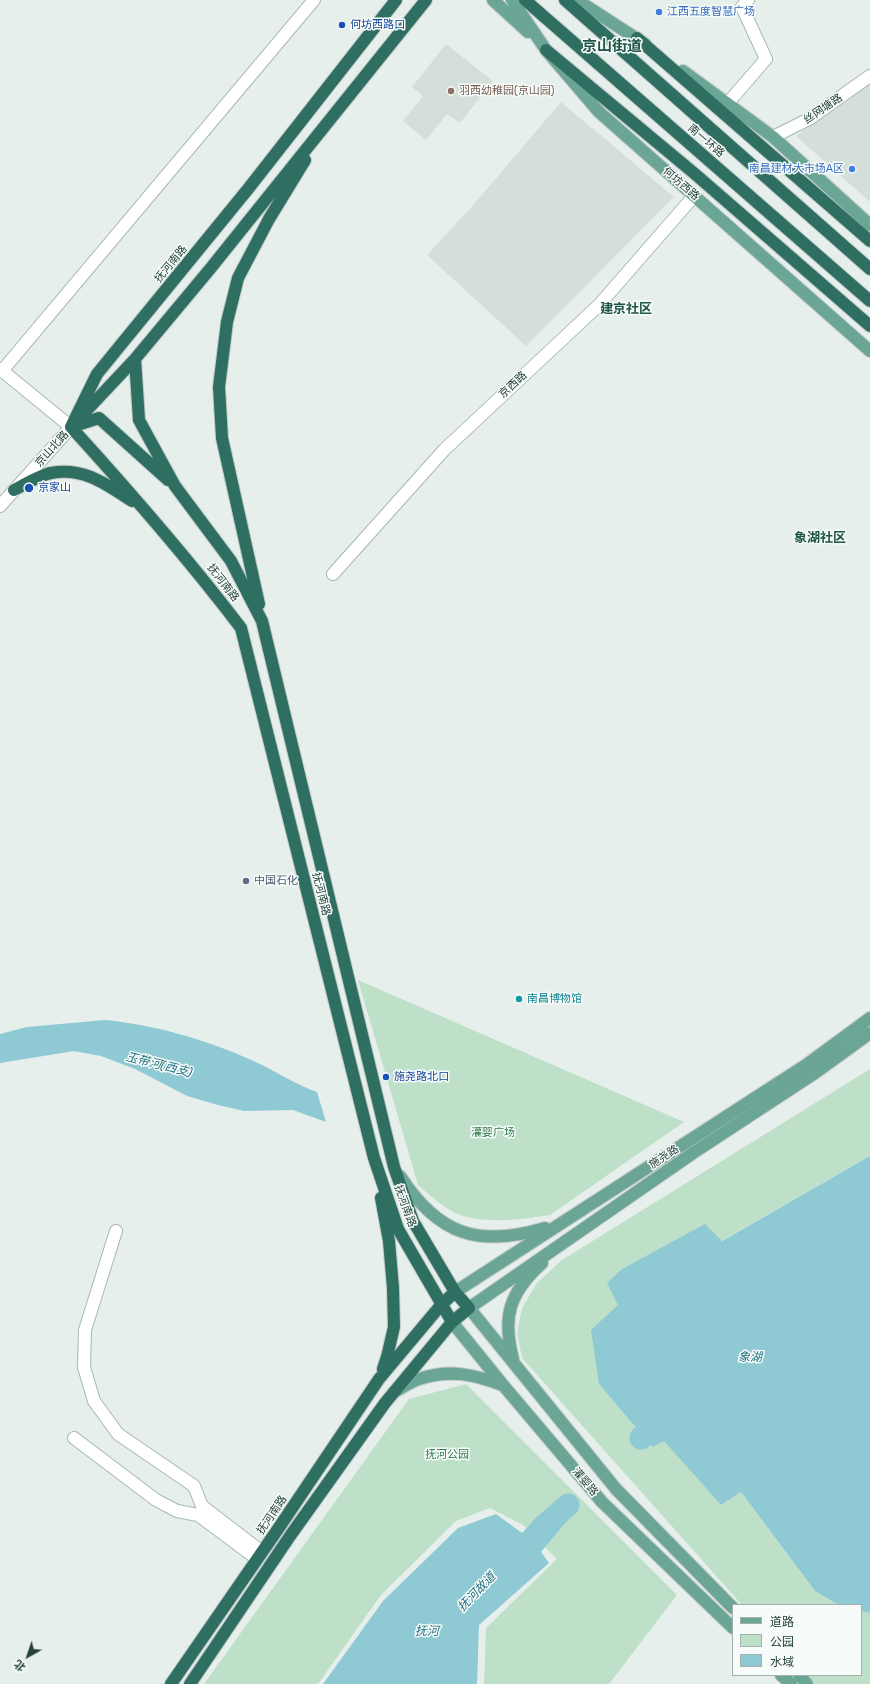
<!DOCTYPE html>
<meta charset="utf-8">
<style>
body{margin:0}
#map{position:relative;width:870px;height:1684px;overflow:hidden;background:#e6efeb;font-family:Rubik,"Noto Sans SC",sans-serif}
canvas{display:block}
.legend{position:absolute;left:732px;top:1604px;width:130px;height:72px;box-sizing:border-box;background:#f7fbf9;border:1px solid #a3b1ad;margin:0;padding:5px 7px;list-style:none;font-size:12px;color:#24423a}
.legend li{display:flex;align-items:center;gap:8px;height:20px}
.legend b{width:20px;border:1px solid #a3b1ad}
.north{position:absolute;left:8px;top:1636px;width:40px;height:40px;-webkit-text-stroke:3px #f7fbf9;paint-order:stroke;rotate:220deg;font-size:11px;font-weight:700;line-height:16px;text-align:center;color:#24423a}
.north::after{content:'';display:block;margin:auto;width:14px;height:18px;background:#24423a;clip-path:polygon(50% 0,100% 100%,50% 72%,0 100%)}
</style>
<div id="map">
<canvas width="870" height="1684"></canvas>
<ul class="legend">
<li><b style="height:5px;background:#6aa596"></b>道路</li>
<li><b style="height:11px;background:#bfe0c8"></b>公园</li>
<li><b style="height:11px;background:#8ec9d4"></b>水域</li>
</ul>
<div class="north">北</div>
</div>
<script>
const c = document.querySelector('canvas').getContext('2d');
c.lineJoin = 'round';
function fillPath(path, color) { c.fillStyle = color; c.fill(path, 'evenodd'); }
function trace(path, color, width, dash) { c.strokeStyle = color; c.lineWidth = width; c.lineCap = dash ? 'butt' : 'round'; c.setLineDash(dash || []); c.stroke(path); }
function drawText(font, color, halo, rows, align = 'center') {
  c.font = font + ' Rubik,"Noto Sans SC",sans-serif'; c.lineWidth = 3; c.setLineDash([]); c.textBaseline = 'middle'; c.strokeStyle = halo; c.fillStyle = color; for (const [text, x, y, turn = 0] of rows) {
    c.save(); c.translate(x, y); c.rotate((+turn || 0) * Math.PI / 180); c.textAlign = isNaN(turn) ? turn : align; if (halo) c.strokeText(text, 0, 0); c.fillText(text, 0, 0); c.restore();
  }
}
fillPath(new Path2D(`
 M446,44L493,81L460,123L447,114L426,140L403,121L423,96L412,87Z
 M870,82V202L796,136Z
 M561,102L674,197L526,346L427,255L476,202Z`), '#d4dfda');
fillPath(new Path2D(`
 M358,980L684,1122L550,1215C525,1219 489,1224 464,1216C446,1211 431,1196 418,1185Z
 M870,1069V1156L721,1241L619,1305L634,1425L651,1447L664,1440L721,1505L741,1492L815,1591L839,1605H742L522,1358L517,1333L522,1308L537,1283L562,1260Z
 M466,1384L677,1595L609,1684H484L486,1628L557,1559L523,1525L490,1508L456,1521L381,1595L318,1684H204L409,1399Z
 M861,1611L870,1613V1684H812L804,1675H861Z`), '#bfe0c8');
fillPath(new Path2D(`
 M105,1020C157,1025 215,1042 262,1065C280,1074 297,1085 317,1092L326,1122L293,1110L244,1111L218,1105L187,1096L135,1069L101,1056L74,1051L0,1063V1034L27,1027Z
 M870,1156V1613L861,1611V1605H839L815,1591L741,1492L721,1505L664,1441L652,1447L634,1425L599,1384L591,1330L618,1305L607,1283L622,1269L705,1224L722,1241Z
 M558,1499L571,1516L541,1552L549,1563L479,1625L477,1684H323L383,1601L458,1528L496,1514L522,1533L537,1517Z`), '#8ec9d4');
trace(new Path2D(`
 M641,1438L643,1436
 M541,1529L568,1505`), '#8ec9d4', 23);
const minor = new Path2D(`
 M727,104L766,59L742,7L748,0
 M773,137L809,119L870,76
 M0,369L71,427L0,506
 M2,371L314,0
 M333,574L444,450L599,305L694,196
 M116,1231L85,1330L84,1367L94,1401L118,1434L194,1486L202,1506L262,1552
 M74,1438L156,1500L177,1511L198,1515L257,1559`);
const major = new Path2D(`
 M493,0L528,32
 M512,0L546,50L599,112L870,351
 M577,0L645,44
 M683,71L773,137L870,225
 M400,1176C438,1235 479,1248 545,1228
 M455,1292L806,1065L870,1018
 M452,1322L503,1385L602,1502L733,1628
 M513,1359C502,1317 509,1293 542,1263
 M394,1392C402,1388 410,1382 419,1379C449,1369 473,1374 502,1385
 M733,1608L616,1489L469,1308L693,1153L815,1073L870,1033
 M781,1675L791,1684
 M799,1675L807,1684`);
const highway = new Path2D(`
 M396,0L248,189L97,374L71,427C131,493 187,557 241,628L374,1158L398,1229L452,1322
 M525,0L870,301
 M565,0L870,269
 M637,38L870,241
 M546,50L695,174L870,326
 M135,359L71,427L99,418L168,480
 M14,490C24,485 40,475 51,473C84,467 106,484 132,501
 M259,604L222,438L219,387L227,322L238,278L269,219L305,160
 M381,1198L389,1241L393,1288L394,1327L387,1357L383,1369
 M171,1684L278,1529L379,1379L441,1305L455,1292
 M190,1684L290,1536L385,1403L452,1322L469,1308L455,1292L413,1221L394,1167L262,621L231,561L175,486L139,420L135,359L210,269L426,0`);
trace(minor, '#a8b8b2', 14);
trace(major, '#c2cac8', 14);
trace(highway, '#c2cac8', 14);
trace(minor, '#fff', 12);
trace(major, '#6aa596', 12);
trace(highway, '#2f6f62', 12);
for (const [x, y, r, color] of [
 [659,12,4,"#3f7fe0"],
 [342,25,4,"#1a4fb4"],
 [451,91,4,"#8d6e63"],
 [852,169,4,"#3f7fe0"],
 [29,488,5,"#1a4fb4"],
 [246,881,4,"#5c6f8a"],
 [519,999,4,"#0f9aa8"],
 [386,1077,4,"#1a4fb4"]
]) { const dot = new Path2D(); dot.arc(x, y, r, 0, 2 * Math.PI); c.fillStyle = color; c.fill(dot); trace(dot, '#f7fbf9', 1.5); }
drawText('11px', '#366cbe', '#f7fbf9', [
 ["江西五度智慧广场",667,12],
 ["南昌建材大市场A区",844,169,"right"]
], 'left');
drawText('11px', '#164399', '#f7fbf9', [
 ["何坊西路口",350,25],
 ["京家山",38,488],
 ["施尧路北口",394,1077]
], 'left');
drawText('11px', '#785e54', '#f7fbf9', [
 ["羽西幼稚园(京山园)",459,91]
], 'left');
drawText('11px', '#24423a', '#f7fbf9', [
 ["丝网塘路",823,109,-34],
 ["南一环路",706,141,41],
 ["何坊西路",681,184,41],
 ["抚河南路",171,264,-51],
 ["京西路",513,385,-43],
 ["京山北路",52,449,-48],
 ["抚河南路",223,583,52],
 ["抚河南路",321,894,76],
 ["施尧路",664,1157,-33],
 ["抚河南路",405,1206,70],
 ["灌婴路",585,1482,50],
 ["抚河南路",272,1515,-56]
]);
drawText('11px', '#4e5e75', '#f7fbf9', [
 ["中国石化",254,881]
], 'left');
drawText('11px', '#0d838f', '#f7fbf9', [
 ["南昌博物馆",527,999]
], 'left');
drawText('11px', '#2d7a4b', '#f7fbf9', [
 ["灌婴广场",493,1133],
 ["抚河公园",447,1455]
]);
drawText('italic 12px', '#1c6f80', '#f7fbf9', [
 ["玉带河(西支)",159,1065,14],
 ["象湖",750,1358],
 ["抚河故道",477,1592,-46],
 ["抚河",427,1632]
]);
drawText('bold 13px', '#1f5548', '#f7fbf9', [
 ["建京社区",626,309],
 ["象湖社区",820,538]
]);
drawText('bold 15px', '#1f5548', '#f7fbf9', [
 ["京山街道",612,47]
]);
</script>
